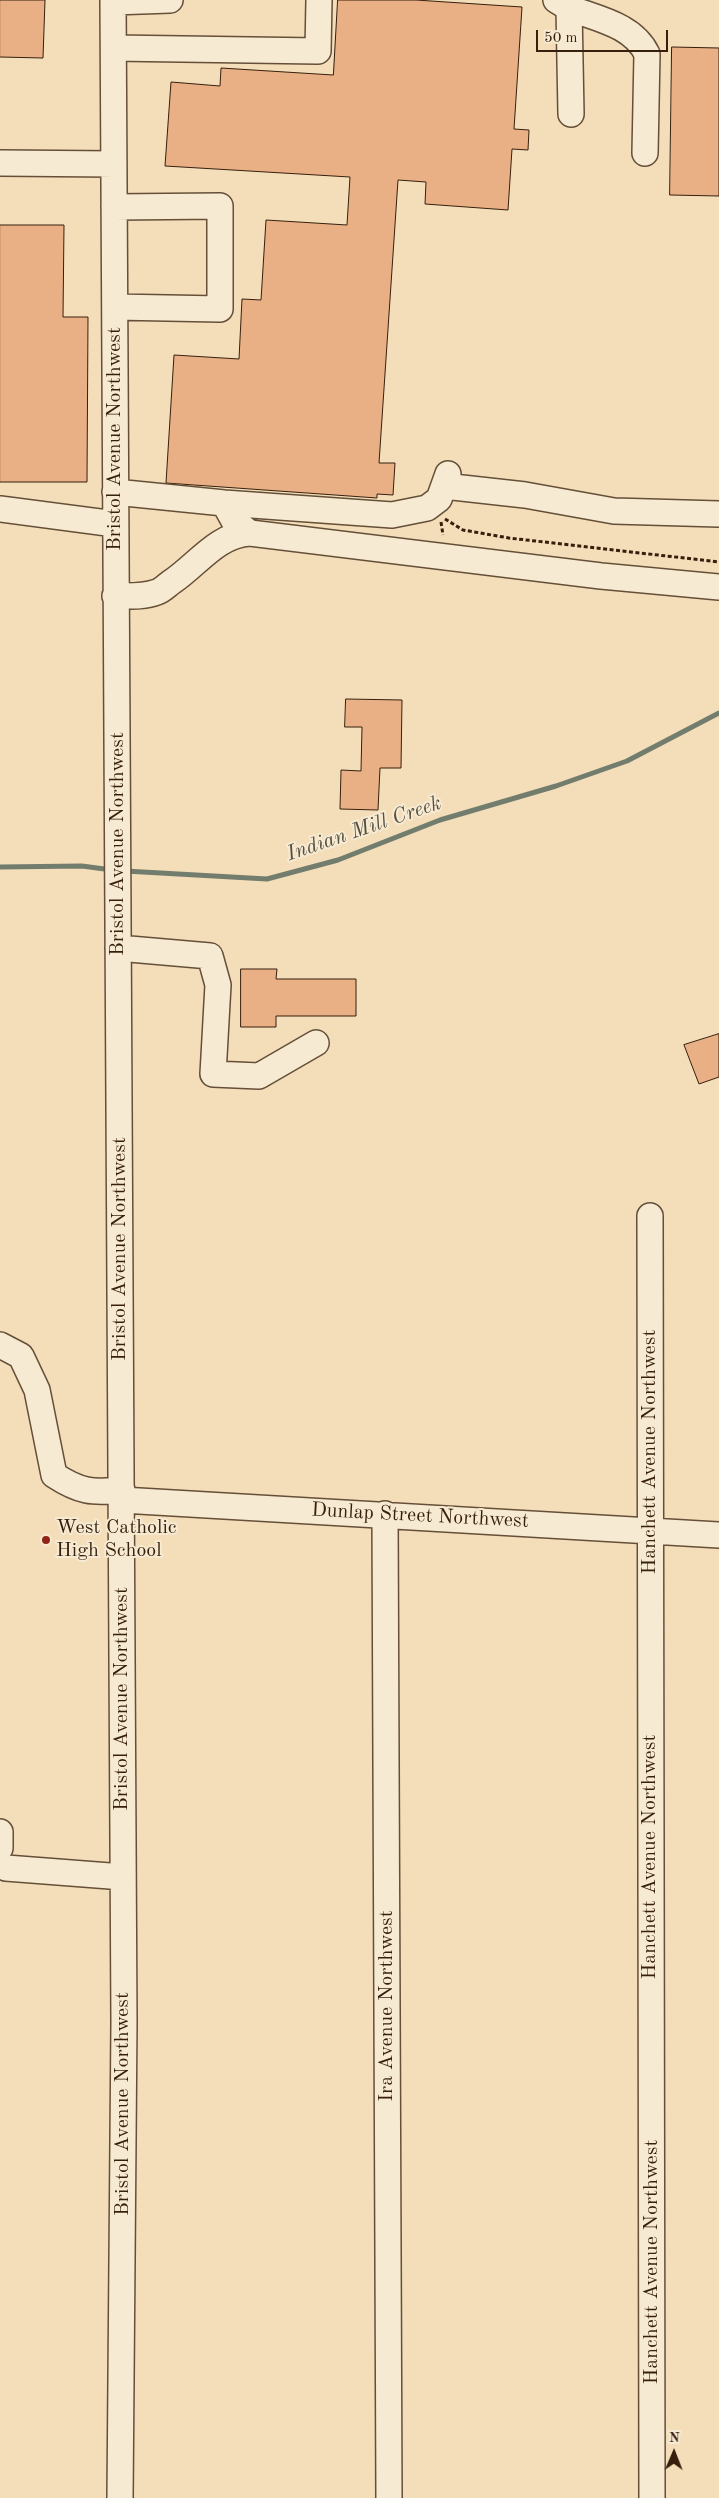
<!DOCTYPE html>
<style>
body{margin:0}
#map{position:relative;width:719px;height:2498px;overflow:hidden;background:#f3deb9;font-family:"Old Standard TT",serif}
canvas{display:block}
.north{position:absolute;left:649px;top:2428px;width:50px;height:50px;-webkit-text-stroke:4px #f7ead2;paint-order:stroke;rotate:1deg;font-size:14px;font-weight:700;line-height:20px;text-align:center;color:#361f0d}
.north::after{content:'';display:block;margin:auto;width:18px;height:22px;background:#361f0d;clip-path:polygon(50% 0,100% 100%,50% 72%,0 100%)}
.scale{position:absolute;left:536px;top:30px;width:132px;height:22px;box-sizing:border-box;border:2px solid #361f0d;border-top:0;padding-left:6px;font-size:15px;line-height:18px;white-space:nowrap;color:#361f0d;-webkit-text-stroke:4px #f7ead2;paint-order:stroke}
</style>
<div id="map">
<canvas width="719" height="2498"></canvas>
<div class="north">N</div>
<div class="scale">50 m</div>
</div>
<script>
const c = document.querySelector('canvas').getContext('2d');
c.lineJoin = 'round';
function trace(path, color, width, dash) { c.strokeStyle = color; c.lineWidth = width; c.lineCap = dash ? 'butt' : 'round'; c.setLineDash(dash || []); c.stroke(path); }
function fillPath(path, color) { c.fillStyle = color; c.fill(path, 'evenodd'); }
function drawText(font, color, halo, rows, align = 'center') {
  c.font = font + ' "Old Standard TT",serif'; c.lineWidth = 4; c.setLineDash([]); c.textBaseline = 'middle'; c.strokeStyle = halo; c.fillStyle = color; for (const [text, x, y, turn = 0] of rows) {
    c.save(); c.translate(x, y); c.rotate((+turn || 0) * Math.PI / 180); c.textAlign = isNaN(turn) ? turn : align; if (halo) c.strokeText(text, 0, 0); c.fillText(text, 0, 0); c.restore();
  }
}
trace(new Path2D(`
 M0,867L82,866L112,870
 M125,871L267,879L338,860L440,820L556,786L627,761L719,713`), '#737d6e', 5);
const building = new Path2D(`
 M0,0H45L43,58L0,57Z
 M338,0H416L522,7L514,129L529,130L528,150L512,149L508,210L425,204L426,182L398,180L379,463H395L393,495L377,494V498L166,483L174,355L239,359L242,299L261,300L266,220L347,225L350,177L165,166L171,82L220,86L221,68L333,75Z
 M672,47L719,48V196L670,195Z
 M0,225H64L63,317H88L87,482H0Z
 M346,699L402,700L401,768H380L378,810L340,809L341,770L361,771L362,727H345Z
 M241,969H277L276,979H356V1016H276V1027H241Z
 M719,1034V1077L699,1084L684,1045Z`);
fillPath(building, '#e9b086');
trace(building, '#361f0d', 1);
const minor = new Path2D(`
 M113,0L124,2021L120,2498
 M556,0L569,8L571,114
 M113,2L170,0
 M569,8C598,19 633,25 647,54L645,153
 M114,48L318,51L319,0
 M0,163L114,164
 M114,207L220,206V309L115,307
 M444,486L525,495L614,511L719,514
 M115,492L224,503L392,515L427,508L439,499L448,474
 M224,503L234,521L250,533L601,576L719,587
 M0,509L115,524
 M115,596C130,596 144,597 157,592C163,590 168,584 173,581C199,563 217,535 250,533
 M118,948L210,956L218,985L213,1074L259,1076L316,1043
 M650,1216L652,2498
 M0,1345L21,1356L37,1390L54,1475C80,1492 92,1493 122,1490
 M122,1500L719,1535
 M385,1514L389,2498
 M0,1832V1848
 M0,1865L6,1868L123,1877`);
trace(minor, '#654f38', 28);
trace(new Path2D(`
 M445,519L463,530L509,538L719,562
 M441,522L443,535`), '#361f0d', 3, [4, 2.5]);
trace(minor, '#f7ead2', 25);
for (const [x, y, r, color] of [
 [46,1540,5,"#8f2418"]
]) { const dot = new Path2D(); dot.arc(x, y, r, 0, 2 * Math.PI); c.fillStyle = color; c.fill(dot); trace(dot, '#f7ead2', 2); }
drawText('20px', '#361f0d', '#f7ead2', [
 ["Bristol Avenue Northwest",115,439,-90],
 ["Bristol Avenue Northwest",118,844,-90],
 ["Bristol Avenue Northwest",120,1249,-90],
 ["Hanchett Avenue Northwest",650,1452,-90],
 ["Dunlap Street Northwest",420,1516,3],
 ["Bristol Avenue Northwest",122,1699,-90],
 ["Hanchett Avenue Northwest",650,1857,-90],
 ["Ira Avenue Northwest",387,2006,-90],
 ["Bristol Avenue Northwest",123,2104,-90],
 ["Hanchett Avenue Northwest",652,2262,-90]
]);
drawText('20px', '#361f0d', '#f7ead2', [
 ["West Catholic",56,1528],
 ["High School",56,1551]
], 'left');
drawText('italic 21px', '#544e3e', '#f7ead2', [
 ["Indian Mill Creek",364,829,-19]
]);
</script>
